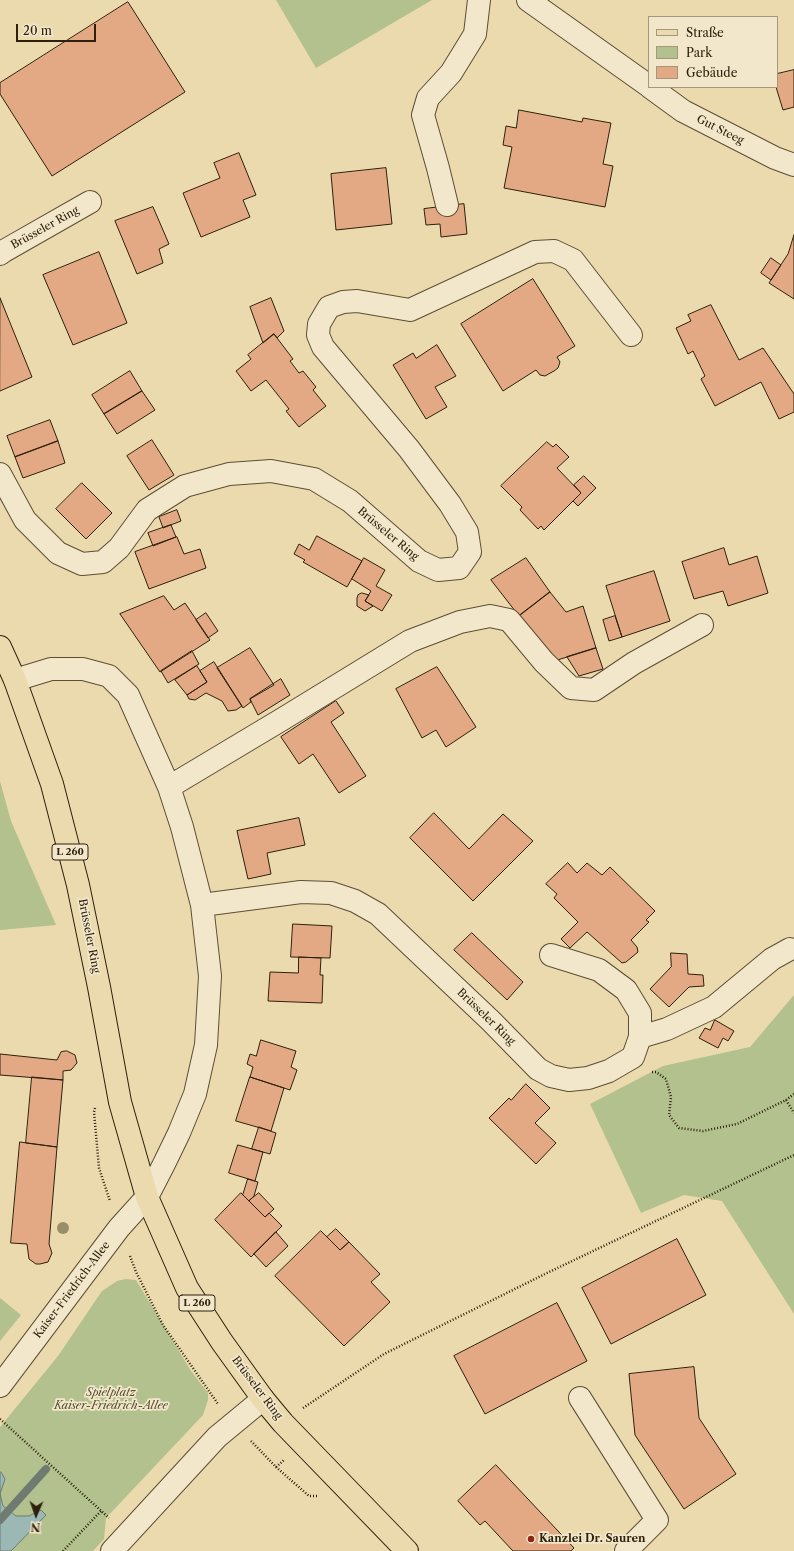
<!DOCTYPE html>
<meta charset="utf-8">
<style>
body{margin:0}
#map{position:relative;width:794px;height:1551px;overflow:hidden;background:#ebdaad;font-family:"Libre Caslon Text",serif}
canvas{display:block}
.legend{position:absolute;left:648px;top:16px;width:130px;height:72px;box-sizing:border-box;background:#f2e7ca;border:1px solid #a4977e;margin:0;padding:5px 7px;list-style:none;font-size:12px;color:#2e200c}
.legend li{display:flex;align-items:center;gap:8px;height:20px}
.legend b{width:20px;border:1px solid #a4977e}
.north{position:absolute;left:16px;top:1495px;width:40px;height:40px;-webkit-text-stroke:3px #f2e7ca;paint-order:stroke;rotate:182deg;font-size:11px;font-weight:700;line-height:16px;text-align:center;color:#2e200c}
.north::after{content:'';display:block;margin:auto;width:14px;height:18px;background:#2e200c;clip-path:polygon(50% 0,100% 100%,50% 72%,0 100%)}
.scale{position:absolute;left:16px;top:24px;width:80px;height:18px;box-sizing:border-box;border:2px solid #2e200c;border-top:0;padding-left:5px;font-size:12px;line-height:14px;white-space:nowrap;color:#2e200c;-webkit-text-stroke:3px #f2e7ca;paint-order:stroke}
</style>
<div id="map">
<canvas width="794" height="1551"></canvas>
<ul class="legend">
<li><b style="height:5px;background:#ebdaad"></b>Straße</li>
<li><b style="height:11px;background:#b2c18e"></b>Park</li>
<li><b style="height:11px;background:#e3a984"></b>Gebäude</li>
</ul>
<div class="north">N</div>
<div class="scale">20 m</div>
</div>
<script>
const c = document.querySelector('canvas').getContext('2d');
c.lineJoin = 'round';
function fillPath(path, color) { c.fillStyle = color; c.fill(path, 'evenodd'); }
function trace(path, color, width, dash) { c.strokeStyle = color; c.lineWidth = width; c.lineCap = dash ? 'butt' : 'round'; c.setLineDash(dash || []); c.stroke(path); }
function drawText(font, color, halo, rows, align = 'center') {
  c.font = font + ' "Libre Caslon Text",serif'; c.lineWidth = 3.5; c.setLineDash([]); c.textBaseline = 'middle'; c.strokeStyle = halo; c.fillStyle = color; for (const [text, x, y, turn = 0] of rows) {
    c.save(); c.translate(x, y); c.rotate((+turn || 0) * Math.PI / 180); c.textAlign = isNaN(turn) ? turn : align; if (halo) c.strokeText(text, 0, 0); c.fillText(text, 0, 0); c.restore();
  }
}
fillPath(new Path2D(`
 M276,0H432L316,68Z
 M0,781L11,821L56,925L0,930Z
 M794,995V1314L722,1201L684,1195L641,1213L590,1104L663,1066L750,1047Z
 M126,1279L136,1280L191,1371L208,1393V1400L203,1415L106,1518L104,1539L93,1551H0V1427L58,1356L102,1291L117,1281Z
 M0,1298L21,1315L0,1341Z`), '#b2c18e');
const water = new Path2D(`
 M1,1472L5,1479L0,1494L3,1506L16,1516H29L41,1510L46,1515L11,1551H0V1473Z`);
fillPath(water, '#9bb8b4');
trace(water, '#6f7b71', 1);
trace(new Path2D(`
 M0,1520L46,1469`), '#6f7b71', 8);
const building = new Path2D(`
 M128,2L185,92L52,176L0,94V83Z
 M794,70V107L783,110L776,87L777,74Z
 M519,110L582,122L583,118L611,123L603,164L613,166L605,207L504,188L512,147L503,145L506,126L516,128Z
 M239,153L256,195L243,200L250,217L201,237L183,193L220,178L214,163Z
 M386,168L392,224L336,230L331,174Z
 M464,204L467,234L441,237L440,224L426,225L424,209Z
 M153,207L169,244L159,249L163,263L137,274L115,221Z
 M794,235V299L769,283L788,254Z
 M99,252L127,323L73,345L43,275Z
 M771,258L781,265L771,280L761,273Z
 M533,279L575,346L557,357L560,362L558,368L554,371L545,376L540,375L536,370L503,391L461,324Z
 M0,298L32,377L0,391Z
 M271,298L284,331L277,338L274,334L263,343L250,307Z
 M711,305L739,360L763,348L794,394V412L779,419L761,382L715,406L701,379L705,376L693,351L688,354L676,328L691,321L688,315Z
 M274,334L293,359L290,361L299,373L303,371L316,387L313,390L326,406L299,427L286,411L289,409L266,380L251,391L236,371L251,359L248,355Z
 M437,345L456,376L435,387L447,407L426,419L393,365L413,353L416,358Z
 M130,371L142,391L104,414L92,395Z
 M142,391L155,410L117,434L104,414Z
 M50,420L58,441L15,457L7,436Z
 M152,440L174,475L149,490L127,456Z
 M58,441L65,463L23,478L15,457Z
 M547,442L553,447L556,444L569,457L557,468L581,493L544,530L541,526L538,529L520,510L522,507L501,486Z
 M584,476L596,488L578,506L573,501L581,493L574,485Z
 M82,483L112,513L86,539L56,509Z
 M177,510L181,521L163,528L159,517Z
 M171,525L176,537L153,546L148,533Z
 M317,536L362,561L347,587L303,562L305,560L294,554L299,544L309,550Z
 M177,537L184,554L200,549L206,568L149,589L135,552Z
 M724,548L729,565L757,556L768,593L728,606L723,591L694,599L682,562Z
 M364,558L385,570L376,586L392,595L382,611L365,601L371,591L352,579Z
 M526,558L550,592L519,616L491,580Z
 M654,571L670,621L622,637L606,586Z
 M550,592L566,612L583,606L596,648L551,662L519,616Z
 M362,593L369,595L365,601L373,606L365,611L357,606V598L358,595Z
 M164,596L174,610L185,603L210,640L160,672L120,614Z
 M206,613L218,631L208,638L196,620Z
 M615,616L622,637L609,641L603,620Z
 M250,648L274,685L250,699L251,702L243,708L217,668Z
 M596,648L603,669L579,676L567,657Z
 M192,651L199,664L168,683L161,671Z
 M214,662L242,706L236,710L228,711L222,701L206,693L195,700L189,699L187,695L207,682L200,671Z
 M197,666L207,682L187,695L175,680Z
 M437,667L476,727L446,747L436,730L422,738L396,689Z
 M281,679L290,695L258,715L250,699Z
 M336,701L344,713L331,722L366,776L339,793L313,754L299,764L281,737Z
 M434,813L469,849L503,814L533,841L473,901L410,838Z
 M299,818L305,845L267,853L271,874L248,879L237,831Z
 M568,863L577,873L587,863L602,875L610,867L655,911L646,920L649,922L631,940L637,947L638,952L626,962L622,963L587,932L570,948L561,939L578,922L554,898L557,894L546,884Z
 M293,924L332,926L330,958L291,957Z
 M472,933L523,982L507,1000L454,950Z
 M671,953L687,954L688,974L703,975L704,986L689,987L669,1007L650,989L671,967Z
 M299,957L321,958L320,975H323L322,1003L268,1001L270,972L298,973Z
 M715,1020L734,1031L728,1041L723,1038L718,1048L699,1038L705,1028L710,1030Z
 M261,1040L296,1051L291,1067L297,1070L290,1090L250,1077L253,1067L247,1064L250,1054L256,1056Z
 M67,1051L75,1055L77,1063L71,1070L63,1071V1080L0,1075V1054L57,1060L61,1052Z
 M32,1077L63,1080L57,1147L26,1143Z
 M250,1077L284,1088L271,1131L236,1121Z
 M526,1084L550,1108L535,1123L556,1143L536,1164L489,1118L509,1098L511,1100Z
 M259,1127L276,1133L270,1154L252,1149Z
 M20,1142L57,1147L49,1244L52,1253L48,1262L40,1264H36L29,1259L27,1244L11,1243Z
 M238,1145L263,1152L255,1181L229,1173Z
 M248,1179L258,1182L254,1196L249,1201L243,1195Z
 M241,1193L265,1217L269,1213L282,1226L251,1257L215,1220Z
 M259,1193L274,1209L265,1217L249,1201Z
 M336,1229L349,1242L340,1250L327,1237Z
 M321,1231L340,1250L349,1242L380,1274L371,1282L390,1302L344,1346L275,1276Z
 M276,1232L288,1246L266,1267L254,1254Z
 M677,1239L706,1295L611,1344L582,1288Z
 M557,1303L587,1361L485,1414L454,1356Z
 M694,1367L699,1418L736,1474L684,1509L635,1435L629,1374Z
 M496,1465L574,1548L571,1551H513L485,1521L480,1525L458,1501Z`);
fillPath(building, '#e3a984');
trace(building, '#2e200c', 1);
const minor = new Path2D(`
 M528,0L649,86
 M650,87L683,111L775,158L794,165
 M447,205L438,168L423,115L428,98L451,73L475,34L479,0
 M0,254L4,251L90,202
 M0,474L25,520L58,553L82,564L103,562L119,548L147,510L185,486L229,474L271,471L314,479L350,501L419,561L438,570L459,568L470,552L467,532L450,504L409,449L323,347L318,335L319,324L329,307L343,302L357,301L410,310L535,252L554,251L573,260L631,335
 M169,787L281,720L410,641L460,622L490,616L509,620L544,662L571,688L594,690L634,663L702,625
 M202,905L301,892L331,893L355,901L378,914L491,1021L538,1069L551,1076L569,1080L588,1078L609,1071L633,1057L640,1037V1013L626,990L599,970L551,955
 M640,1037L667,1029L714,1007L772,959L790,949
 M0,1386L119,1228L147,1197L164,1164L179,1133L195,1094L206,1045L210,976L202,905L182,827L169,787L128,695L109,676L83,669H51L15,680
 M580,1398L657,1520L626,1551
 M112,1551L217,1437L263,1399`);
const major = new Path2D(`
 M0,647L15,680L52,784L78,885L99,987L120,1102L147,1197L187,1288L222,1342L263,1399L283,1423L407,1551`);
trace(minor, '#5d4e34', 24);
trace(major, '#2e200c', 24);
trace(new Path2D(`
 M652,1072H656L666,1079L671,1097L669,1115L679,1128L703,1131L737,1124L786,1100L794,1113
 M786,1100L794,1094
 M95,1108L94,1112L99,1168L110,1201
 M130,1256L136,1272L163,1325L218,1404
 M303,1408L384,1354L547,1273L794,1155
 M0,1419L109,1518
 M251,1441L276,1467L309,1496H318
 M276,1467L284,1460
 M63,1551L101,1511`), '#2e200c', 2.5, [1, 2]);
trace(minor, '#f2e7ca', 22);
trace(major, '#ebdaad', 22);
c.fillStyle = '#998e6a';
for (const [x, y] of [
 [63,1228]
]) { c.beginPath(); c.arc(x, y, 6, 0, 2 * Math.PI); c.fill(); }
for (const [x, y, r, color] of [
 [531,1539,4,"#8f2418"]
]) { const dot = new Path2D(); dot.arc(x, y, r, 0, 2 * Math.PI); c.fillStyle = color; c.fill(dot); trace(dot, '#f2e7ca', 1.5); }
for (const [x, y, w] of [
 [70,852,36],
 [197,1303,36]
]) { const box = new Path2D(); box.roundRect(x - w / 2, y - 8, w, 16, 3); c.fillStyle = '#f2e7ca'; c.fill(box); trace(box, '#2e200c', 1); }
drawText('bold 10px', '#2e200c', null, [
 ["L 260",70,852],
 ["L 260",197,1303]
]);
drawText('11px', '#2e200c', '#f2e7ca', [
 ["Gut Steeg",720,130,27],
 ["Brüsseler Ring",45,228,-29],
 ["Brüsseler Ring",388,534,40],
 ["Brüsseler Ring",89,936,79],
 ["Brüsseler Ring",486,1017,44],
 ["Kaiser-Friedrich-Allee",72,1290,-53],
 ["Brüsseler Ring",257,1388,53]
]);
drawText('italic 11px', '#565033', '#f2e7ca', [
 ["Spielplatz",111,1393],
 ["Kaiser-Friedrich-Allee",111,1406]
]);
drawText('bold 11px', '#2e200c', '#f2e7ca', [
 ["Kanzlei Dr. Sauren",539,1539]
], 'left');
</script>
